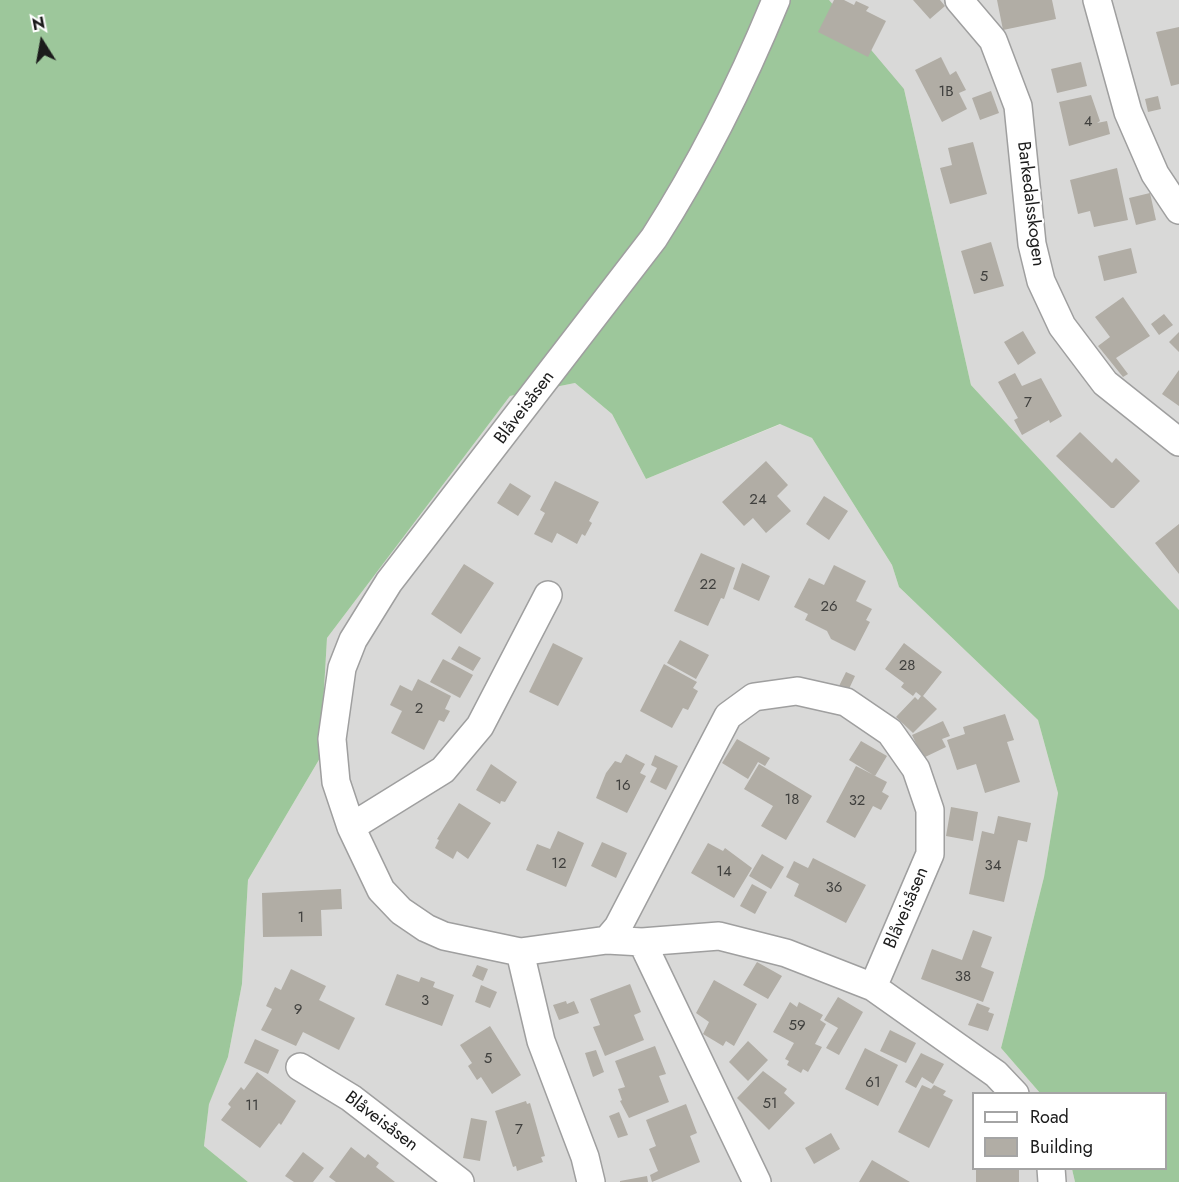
<!DOCTYPE html>
<meta charset="utf-8">
<style>
body{margin:0}
#map{position:relative;width:1179px;height:1182px;overflow:hidden;background:#ecebe2;font-family:Jost,sans-serif}
canvas{display:block}
.legend{position:absolute;left:972px;top:1092px;width:195px;height:78px;box-sizing:border-box;background:#fff;border:2px solid #a4a4a4;margin:0;padding:8px 10px;list-style:none;font-size:18px;color:#1b1b1b}
.legend li{display:flex;align-items:center;gap:12px;height:30px}
.legend b{width:30px;border:2px solid #a4a4a4}
.north{position:absolute;left:12px;top:12px;width:60px;height:60px;-webkit-text-stroke:4px #fff;paint-order:stroke;rotate:349deg;font-size:16px;font-weight:700;line-height:24px;text-align:center;color:#1b1b1b}
.north::after{content:'';display:block;margin:auto;width:21px;height:27px;background:#1b1b1b;clip-path:polygon(50% 0,100% 100%,50% 72%,0 100%)}
</style>
<div id="map">
<canvas width="1179" height="1182"></canvas>
<ul class="legend">
<li><b style="height:8px;background:#fff"></b>Road</li>
<li><b style="height:16px;background:#b1ada5"></b>Building</li>
</ul>
<div class="north">N</div>
</div>
<script>
const c = document.querySelector('canvas').getContext('2d');
c.lineJoin = 'round';
function fillPath(path, color) { c.fillStyle = color; c.fill(path, 'evenodd'); }
function trace(path, color, width, dash) { c.strokeStyle = color; c.lineWidth = width; c.lineCap = dash ? 'butt' : 'round'; c.setLineDash(dash || []); c.stroke(path); }
function drawText(font, color, halo, rows, align = 'center') {
  c.font = font + ' Jost,sans-serif'; c.lineWidth = 4.5; c.setLineDash([]); c.textBaseline = 'middle'; c.strokeStyle = halo; c.fillStyle = color; for (const [text, x, y, turn = 0] of rows) {
    c.save(); c.translate(x, y); c.rotate((+turn || 0) * Math.PI / 180); c.textAlign = isNaN(turn) ? turn : align; if (halo) c.strokeText(text, 0, 0); c.fillText(text, 0, 0); c.restore();
  }
}
fillPath(new Path2D(`
 M784,0H1179V610L971,385L904,89Z
 M575,383L612,414L646,479L781,424L812,438L892,565L899,587L1038,720L1058,793L1044,877L1001,1048L1040,1093L974,1094V1168L1072,1169L1075,1182H248L204,1146L209,1103L228,1057L242,984L248,880L320,758L327,638L510,396Z`), '#d9d9d8');
fillPath(new Path2D(`
 M0,0H829L904,89L971,385L1179,610V1182H1075L1072,1169L1166,1168V1094L1040,1093L1001,1048L1044,877L1058,793L1038,720L899,587L892,565L812,438L780,424L646,479L612,414L575,383L510,396L327,638L320,758L248,880L242,984L228,1057L209,1104L204,1146L248,1182H0Z`), '#9dc79b');
fillPath(new Path2D(`
 M834,0H844L854,5L856,1L869,7L866,11L886,21L868,57L818,32Z
 M913,0H940L945,6L930,19Z
 M997,0H1052L1056,19L1003,30Z
 M1179,27V84L1171,86L1156,32Z
 M941,57L950,75L956,71L966,90L959,93L967,109L942,122L915,70Z
 M1081,62L1087,86L1057,93L1051,69Z
 M991,91L999,113L980,120L972,98Z
 M1091,95L1100,121L1097,123L1107,121L1110,134L1069,146L1059,102Z
 M1158,96L1161,109L1148,112L1145,99Z
 M973,142L987,194L950,204L940,168L952,165L948,148Z
 M1117,168L1128,220L1094,227L1090,211L1078,214L1070,180Z
 M1150,193L1156,220L1136,225L1129,198Z
 M991,242L1004,286L974,294L961,251Z
 M1131,248L1137,273L1104,281L1098,256Z
 M1123,297L1150,336L1116,358L1128,374L1123,377L1098,346L1110,337L1095,317Z
 M1164,314L1173,325L1159,335L1151,324Z
 M1023,331L1036,353L1018,365L1004,342Z
 M1179,332V352L1169,342Z
 M1179,370V406L1162,394Z
 M1015,373L1022,386L1041,378L1062,416L1050,423L1049,420L1022,435L1014,420L1018,418L998,382Z
 M1080,432L1112,463L1116,458L1140,481L1114,508H1111L1056,456Z
 M766,461L788,485L777,496L791,511L766,533L753,518L744,526L722,502Z
 M555,481L599,502L589,521L592,523L585,536L582,534L577,544L557,533L552,543L534,534L545,513L540,510Z
 M510,483L531,496L518,516L497,503Z
 M824,496L848,511L829,540L806,524Z
 M1179,524V574L1155,543Z
 M701,553L735,568L724,599L721,598L708,626L674,611Z
 M742,563L770,576L759,601L733,589Z
 M464,564L494,583L461,634L431,614Z
 M834,565L866,581L856,601L872,609L866,620L870,622L855,651L831,639L827,631L805,620L808,614L794,607L809,578L824,585Z
 M680,640L709,655L696,679L667,663Z
 M553,643L583,658L558,706L529,692Z
 M904,643L942,672L923,696L937,709L913,733L896,717L915,697L918,700L921,696L916,692L913,696L901,687L904,683L885,669Z
 M459,646L481,658L473,671L451,659Z
 M443,659L473,675L460,698L430,682Z
 M664,664L697,682L693,688L698,691L688,710L683,708L672,728L640,711Z
 M846,672L855,676L848,691L839,686Z
 M418,679L451,696L445,709L450,711L444,722L439,720L424,750L391,733L402,711L390,705L400,685L412,691Z
 M1005,714L1014,740L1007,742L1020,782L985,793L976,764L957,770L947,740L965,734L963,727Z
 M943,721L950,736L942,739L946,747L923,758L912,735Z
 M737,739L770,758L765,766L758,762L748,779L722,763Z
 M861,741L887,756L875,776L849,760Z
 M626,754L645,764L640,773L646,776L627,813L596,798L606,773L615,761L621,763Z
 M655,755L678,766L666,790L650,782L657,768L651,765Z
 M491,764L517,782L505,802L501,801L500,804L476,790Z
 M759,764L812,796L786,840L761,826L773,806L744,789Z
 M856,766L887,782L882,792L889,796L881,810L873,806L855,838L826,822Z
 M459,803L491,823L468,859L457,851L453,859L435,848L439,840L437,839Z
 M951,807L978,812L973,841L946,836Z
 M998,816L1031,823L1027,842L1018,840L1004,902L969,894L982,831L994,834Z
 M558,831L584,843L566,887L526,870L537,844L550,849Z
 M602,842L627,853L616,878L591,866Z
 M708,843L723,851L725,848L752,868L734,898L691,873Z
 M762,854L784,867L771,889L749,876Z
 M813,858L866,885L846,923L794,896L799,884L786,877L794,861L808,868Z
 M752,884L767,892L755,914L740,906Z
 M341,889L342,909L321,910L322,936L263,937L262,893Z
 M973,930L992,937L981,967L994,972L983,1002L921,979L932,949L962,960Z
 M757,962L782,976L768,999L743,985Z
 M477,965L488,969L483,981L472,976Z
 M291,969L326,986L319,1000L355,1018L339,1050L303,1032L296,1046L261,1030L272,1009L266,1006L275,987L281,990Z
 M397,974L419,982L421,977L435,982L433,987L454,995L442,1026L385,1005Z
 M714,980L757,1004L734,1046L726,1041L723,1046L703,1034L709,1022L696,1013Z
 M630,984L641,1012L634,1015L644,1040L605,1056L593,1027L600,1025L590,999Z
 M481,985L497,992L490,1008L475,1002Z
 M838,997L863,1012L839,1055L826,1048L838,1028L824,1020Z
 M566,1001L567,1004L574,1001L579,1013L559,1020L553,1005Z
 M790,1002L797,1007L799,1002L823,1015L820,1020L826,1024L815,1044L822,1047L808,1072L803,1069L801,1073L787,1065L789,1061L785,1059L794,1043L773,1032Z
 M977,1003L990,1008L988,1012L994,1014L988,1031L968,1025Z
 M490,1026L521,1075L492,1094L481,1077L477,1080L468,1066L472,1063L460,1045Z
 M890,1030L916,1043L906,1063L880,1051Z
 M255,1039L279,1050L268,1074L244,1063Z
 M748,1041L768,1060L748,1081L729,1062Z
 M655,1046L666,1074L659,1076L669,1102L629,1118L620,1101L622,1100L618,1089L625,1087L615,1061Z
 M865,1048L898,1065L878,1106L845,1089Z
 M596,1050L604,1072L593,1077L585,1053Z
 M921,1053L944,1064L933,1084L922,1077L916,1088L905,1082Z
 M763,1071L787,1089L784,1093L795,1103L769,1130L737,1098Z
 M257,1072L296,1101L281,1125L279,1123L260,1148L221,1120L231,1107L228,1104L241,1087L244,1090Z
 M922,1085L931,1089L934,1085L946,1091L943,1095L953,1100L929,1148L898,1132Z
 M526,1101L527,1104L530,1103L545,1156L541,1157L543,1162L517,1171L516,1166L513,1167L495,1111Z
 M686,1104L697,1133L690,1136L700,1162L652,1182L650,1175L658,1171L649,1149L656,1146L646,1120Z
 M619,1112L628,1135L618,1138L609,1116Z
 M471,1118L487,1121L480,1161L463,1158Z
 M831,1133L840,1149L814,1164L805,1148Z
 M351,1147L365,1158L368,1154L379,1163L376,1167L395,1182H336L329,1177Z
 M303,1152L324,1168L313,1182H294L285,1176Z
 M872,1160L910,1182H859Z
 M976,1168H1019V1182H976Z
 M647,1176L648,1182H620V1181Z`), '#b1ada5');
const minor = new Path2D(`
 M776,0C742,83 702,163 654,238L389,582L353,640L342,668L332,739L336,782L351,827L381,890L401,911L426,928L444,936L520,952L607,940L642,942L719,936L786,953L873,987L996,1074L1015,1094
 M959,0L993,40L1018,106L1032,244L1041,281L1062,326L1105,383L1179,442
 M1097,0L1128,112L1155,174L1179,210
 M351,827L443,770L480,726L548,595
 M607,940L618,927L728,716L754,697L797,691L846,702L890,732L916,769L930,810V854L873,987
 M642,942L757,1182
 M520,952L541,1041L585,1157L591,1182
 M300,1067L351,1098L460,1182
 M1051,1168L1052,1182`);
trace(minor, '#9f9f9f', 30);
trace(minor, '#fff', 27);
drawText('15px', '#40403e', null, [
 ["1B",946,92],
 ["4",1088,122],
 ["5",984,277],
 ["7",1028,403],
 ["24",758,500],
 ["22",708,585],
 ["26",829,607],
 ["28",907,666],
 ["2",419,709],
 ["16",623,786],
 ["18",792,800],
 ["32",857,801],
 ["12",559,864],
 ["34",993,866],
 ["14",724,872],
 ["36",834,888],
 ["1",301,918],
 ["38",963,977],
 ["3",425,1001],
 ["9",298,1010],
 ["59",797,1026],
 ["5",488,1059],
 ["61",873,1083],
 ["51",770,1104],
 ["11",252,1106],
 ["7",519,1130]
]);
drawText('18px', '#1b1b1b', '#fff', [
 ["Barkedalsskogen",1030,204,83],
 ["Blåveisåsen",525,408,-53],
 ["Blåveisåsen",907,908,-67],
 ["Blåveisåsen",381,1122,37]
]);
</script>
